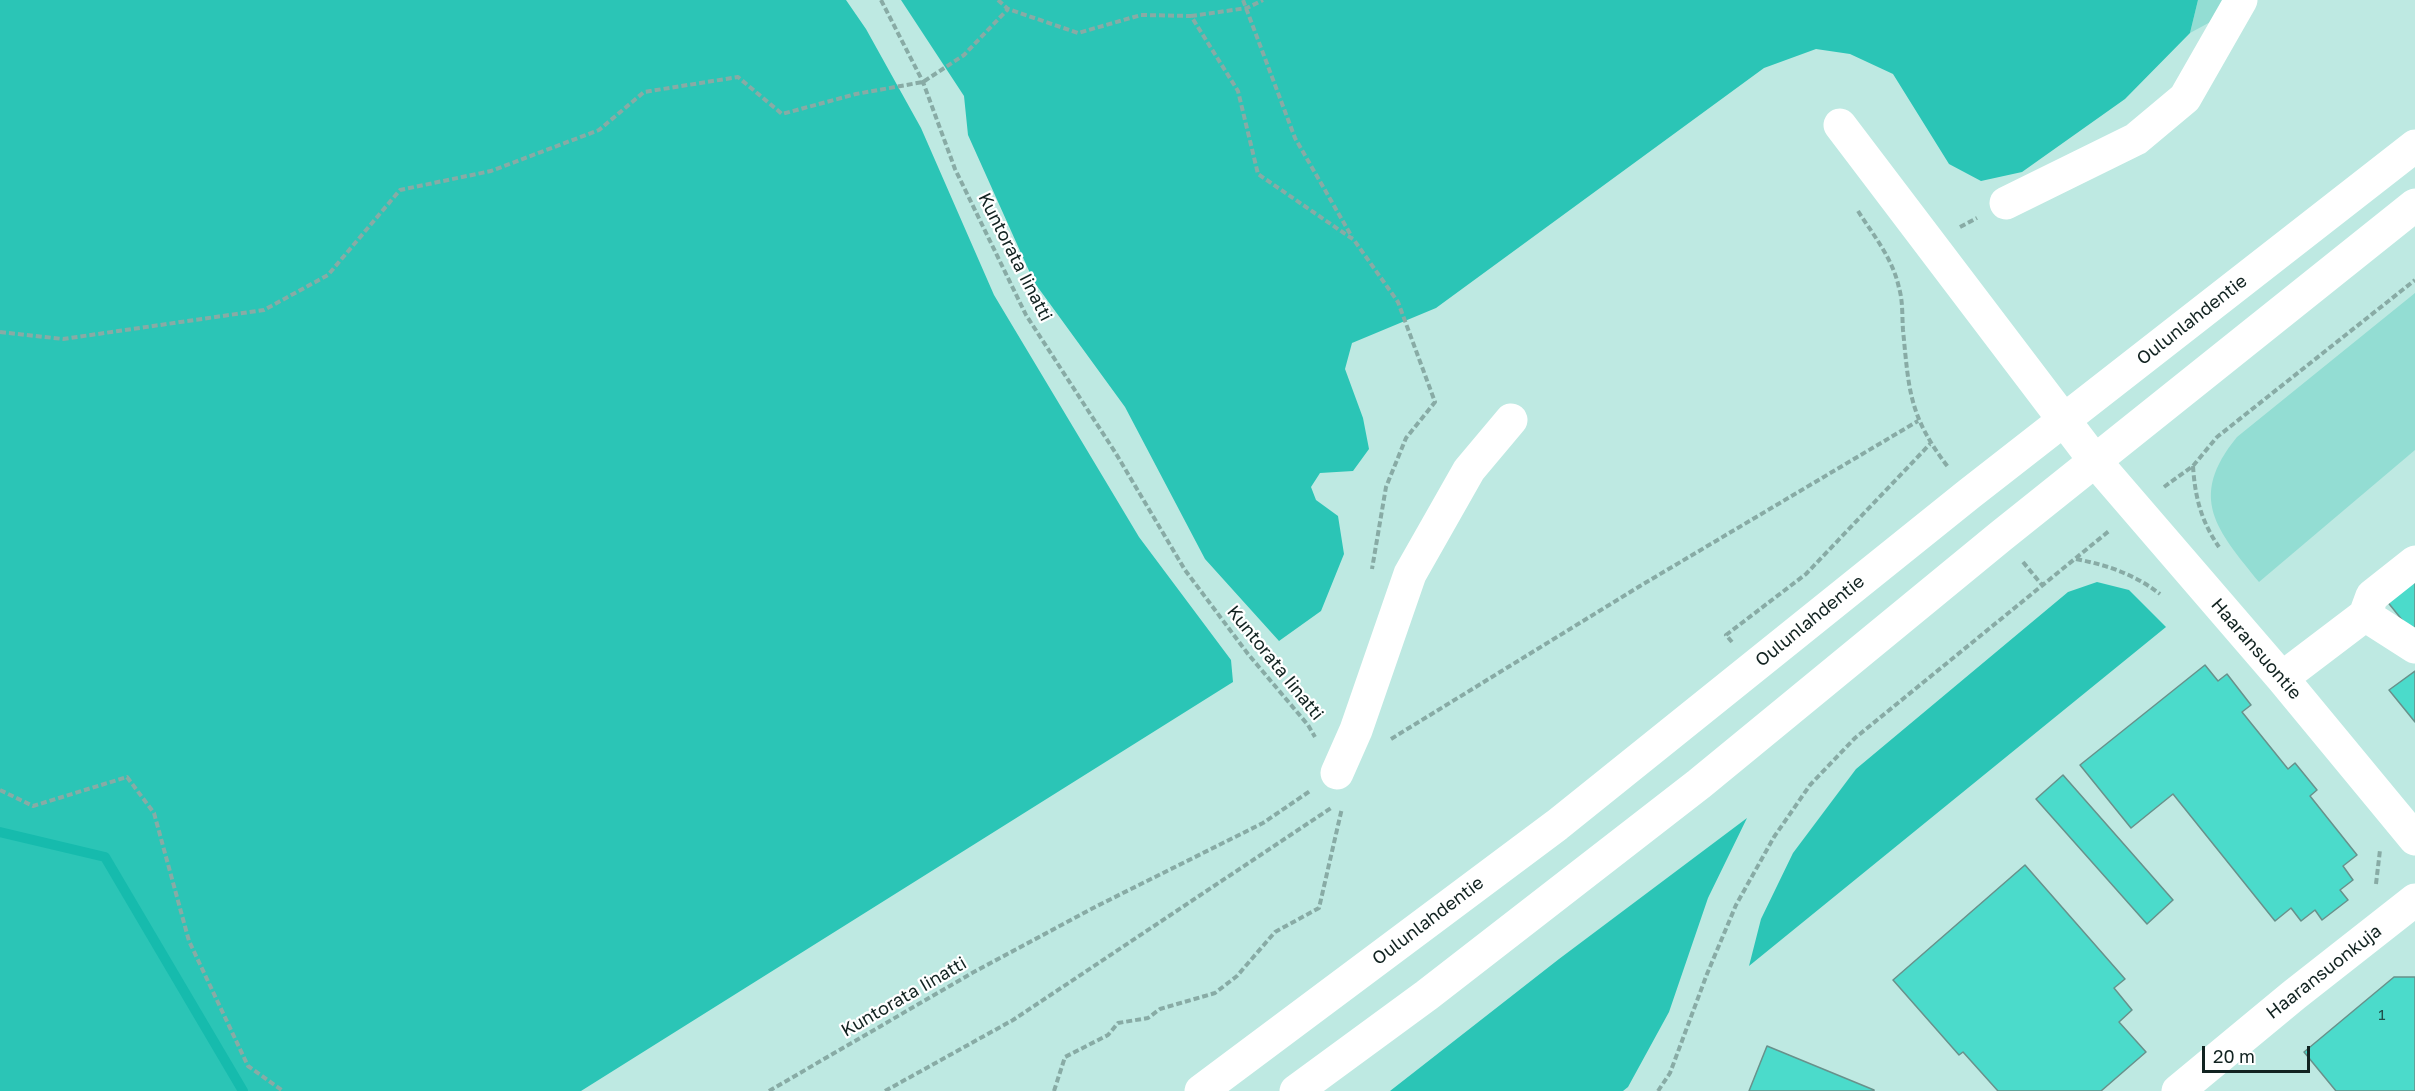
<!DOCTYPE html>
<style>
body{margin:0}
#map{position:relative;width:2415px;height:1091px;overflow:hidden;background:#bee9e2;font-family:"Golos Text",sans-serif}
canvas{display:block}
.scale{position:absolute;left:2202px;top:1046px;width:108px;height:27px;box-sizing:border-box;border:3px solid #122321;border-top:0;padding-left:8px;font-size:18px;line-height:21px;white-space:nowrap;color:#122321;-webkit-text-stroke:4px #fff;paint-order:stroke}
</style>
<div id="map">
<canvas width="2415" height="1091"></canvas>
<div class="scale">20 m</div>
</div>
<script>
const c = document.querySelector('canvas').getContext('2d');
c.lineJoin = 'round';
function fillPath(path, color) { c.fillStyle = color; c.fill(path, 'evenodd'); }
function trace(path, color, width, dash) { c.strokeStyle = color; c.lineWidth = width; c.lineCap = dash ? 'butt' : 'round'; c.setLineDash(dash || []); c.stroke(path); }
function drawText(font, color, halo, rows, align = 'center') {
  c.font = font + ' "Golos Text",sans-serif'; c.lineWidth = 4.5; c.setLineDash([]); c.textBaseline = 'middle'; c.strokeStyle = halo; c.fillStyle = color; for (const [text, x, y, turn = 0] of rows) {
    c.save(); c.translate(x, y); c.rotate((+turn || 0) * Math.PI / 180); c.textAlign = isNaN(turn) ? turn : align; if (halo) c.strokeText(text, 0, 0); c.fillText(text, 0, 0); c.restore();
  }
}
fillPath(new Path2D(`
 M2198,0H2251L2190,33Z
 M2415,293V450L2259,582C2217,530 2187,498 2237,437Z`), '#93ddd3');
fillPath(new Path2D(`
 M0,0H846L866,29L921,128L994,295L1139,537L1231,660L1233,682L581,1091H0Z
 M901,0H2198L2190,33L2125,99L2022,172L1981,181L1949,164L1893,74L1850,54L1816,49L1764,68L1436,308L1352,343L1345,369L1363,418L1369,449L1353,471L1320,473L1311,487L1316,500L1338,516L1344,554L1321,611L1279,641L1205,559L1125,407L1034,282L968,135L964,96Z
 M2097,582L2129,590L2166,627L1749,966L1761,919L1793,853L1856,769L2068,592Z
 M1747,818L1708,898L1669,1012L1628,1087L1623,1091H1390L1559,959Z`), '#2bc5b6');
trace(new Path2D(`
 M0,832L105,857L243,1091`), '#16bbad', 10);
const building = new Path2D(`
 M2415,577V636L2386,600Z
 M2205,665L2218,681L2227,674L2251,705L2242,712L2288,769L2295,763L2317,790L2310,796L2357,855L2343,866L2353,880L2340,890L2348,900L2322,920L2315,910L2301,921L2291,908L2275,921L2173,794L2131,828L2080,765Z
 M2415,671V722L2389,690Z
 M2063,775L2173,900L2147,924L2036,799Z
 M2025,865L2125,979L2114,988L2132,1010L2119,1022L2146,1052L2101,1091H1998L1963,1052L1959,1055L1893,980Z
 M2394,977H2415V1091H2336L2304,1052Z
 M1767,1046L1874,1090V1091H1749Z`);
fillPath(building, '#4bdbcb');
trace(building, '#68918b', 1.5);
trace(new Path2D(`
 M881,0L923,82L955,169L1026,315L1115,452L1185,570L1248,654L1308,725L1315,737
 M998,0L1008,9L1078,33L1141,15L1191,16L1238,91L1258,174L1354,240L1398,302L1435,402L1406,438L1386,487L1372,569
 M1243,0L1295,138L1352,237
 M1191,16L1247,8L1263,0
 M1858,211C1874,236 1893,259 1899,288C1903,301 1902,316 1903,330C1909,391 1909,416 1948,467
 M1960,227L1977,218
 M0,332L63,339L264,310L328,275L400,190L491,171L599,130L644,92L738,77L782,114L856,94L923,82L964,55L1008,9
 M2193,466C2195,497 2201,521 2219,547
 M2164,487L2193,466L2217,437L2415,280
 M2076,559C2107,565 2134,574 2160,594
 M2023,562L2042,585
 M1732,642L1726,635L1806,574L1930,444
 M1391,739L1640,586L1918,421
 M0,790L33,806L127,777L154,813L189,941L248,1066L283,1091
 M2376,884L2380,850
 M769,1091L972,973L1097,906L1263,823L1310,791
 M885,1091L1013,1020L1331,808
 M1054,1091L1065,1057L1108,1035L1118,1023L1148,1018L1160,1009L1215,993L1237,976L1275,932L1319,908L1342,808
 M1658,1091L1670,1073L1707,974L1736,905L1774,837L1810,785L1855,738L2109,531`), '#88aba5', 4, [6, 3]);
trace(new Path2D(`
 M1840,125L2095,461L2282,678L2415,839
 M2006,203L2136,139L2185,98L2241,0
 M2365,615L2415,647
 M2282,678L2365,615L2372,596L2415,562
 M1337,773L1356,730L1410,574L1469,470L1511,420
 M2178,1091L2294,995L2415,900`), '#fff', 33);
trace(new Path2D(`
 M1201,1091L1557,825L1969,494L2415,146
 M1296,1091L1427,995L1699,784L2001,536L2415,205`), '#fff', 33);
drawText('15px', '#20514c', null, [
 ["1",2382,1015]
]);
drawText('18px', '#122321', '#fff', [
 ["Kuntorata Iinatti",1015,257,63],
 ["Oulunlahdentie",2192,320,-38],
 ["Oulunlahdentie",1810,621,-39],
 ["Haaransuontie",2256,649,49],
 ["Kuntorata Iinatti",1275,663,51],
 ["Oulunlahdentie",1428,921,-37],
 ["Haaransuonkuja",2324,972,-38],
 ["Kuntorata Iinatti",904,997,-30]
]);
</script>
